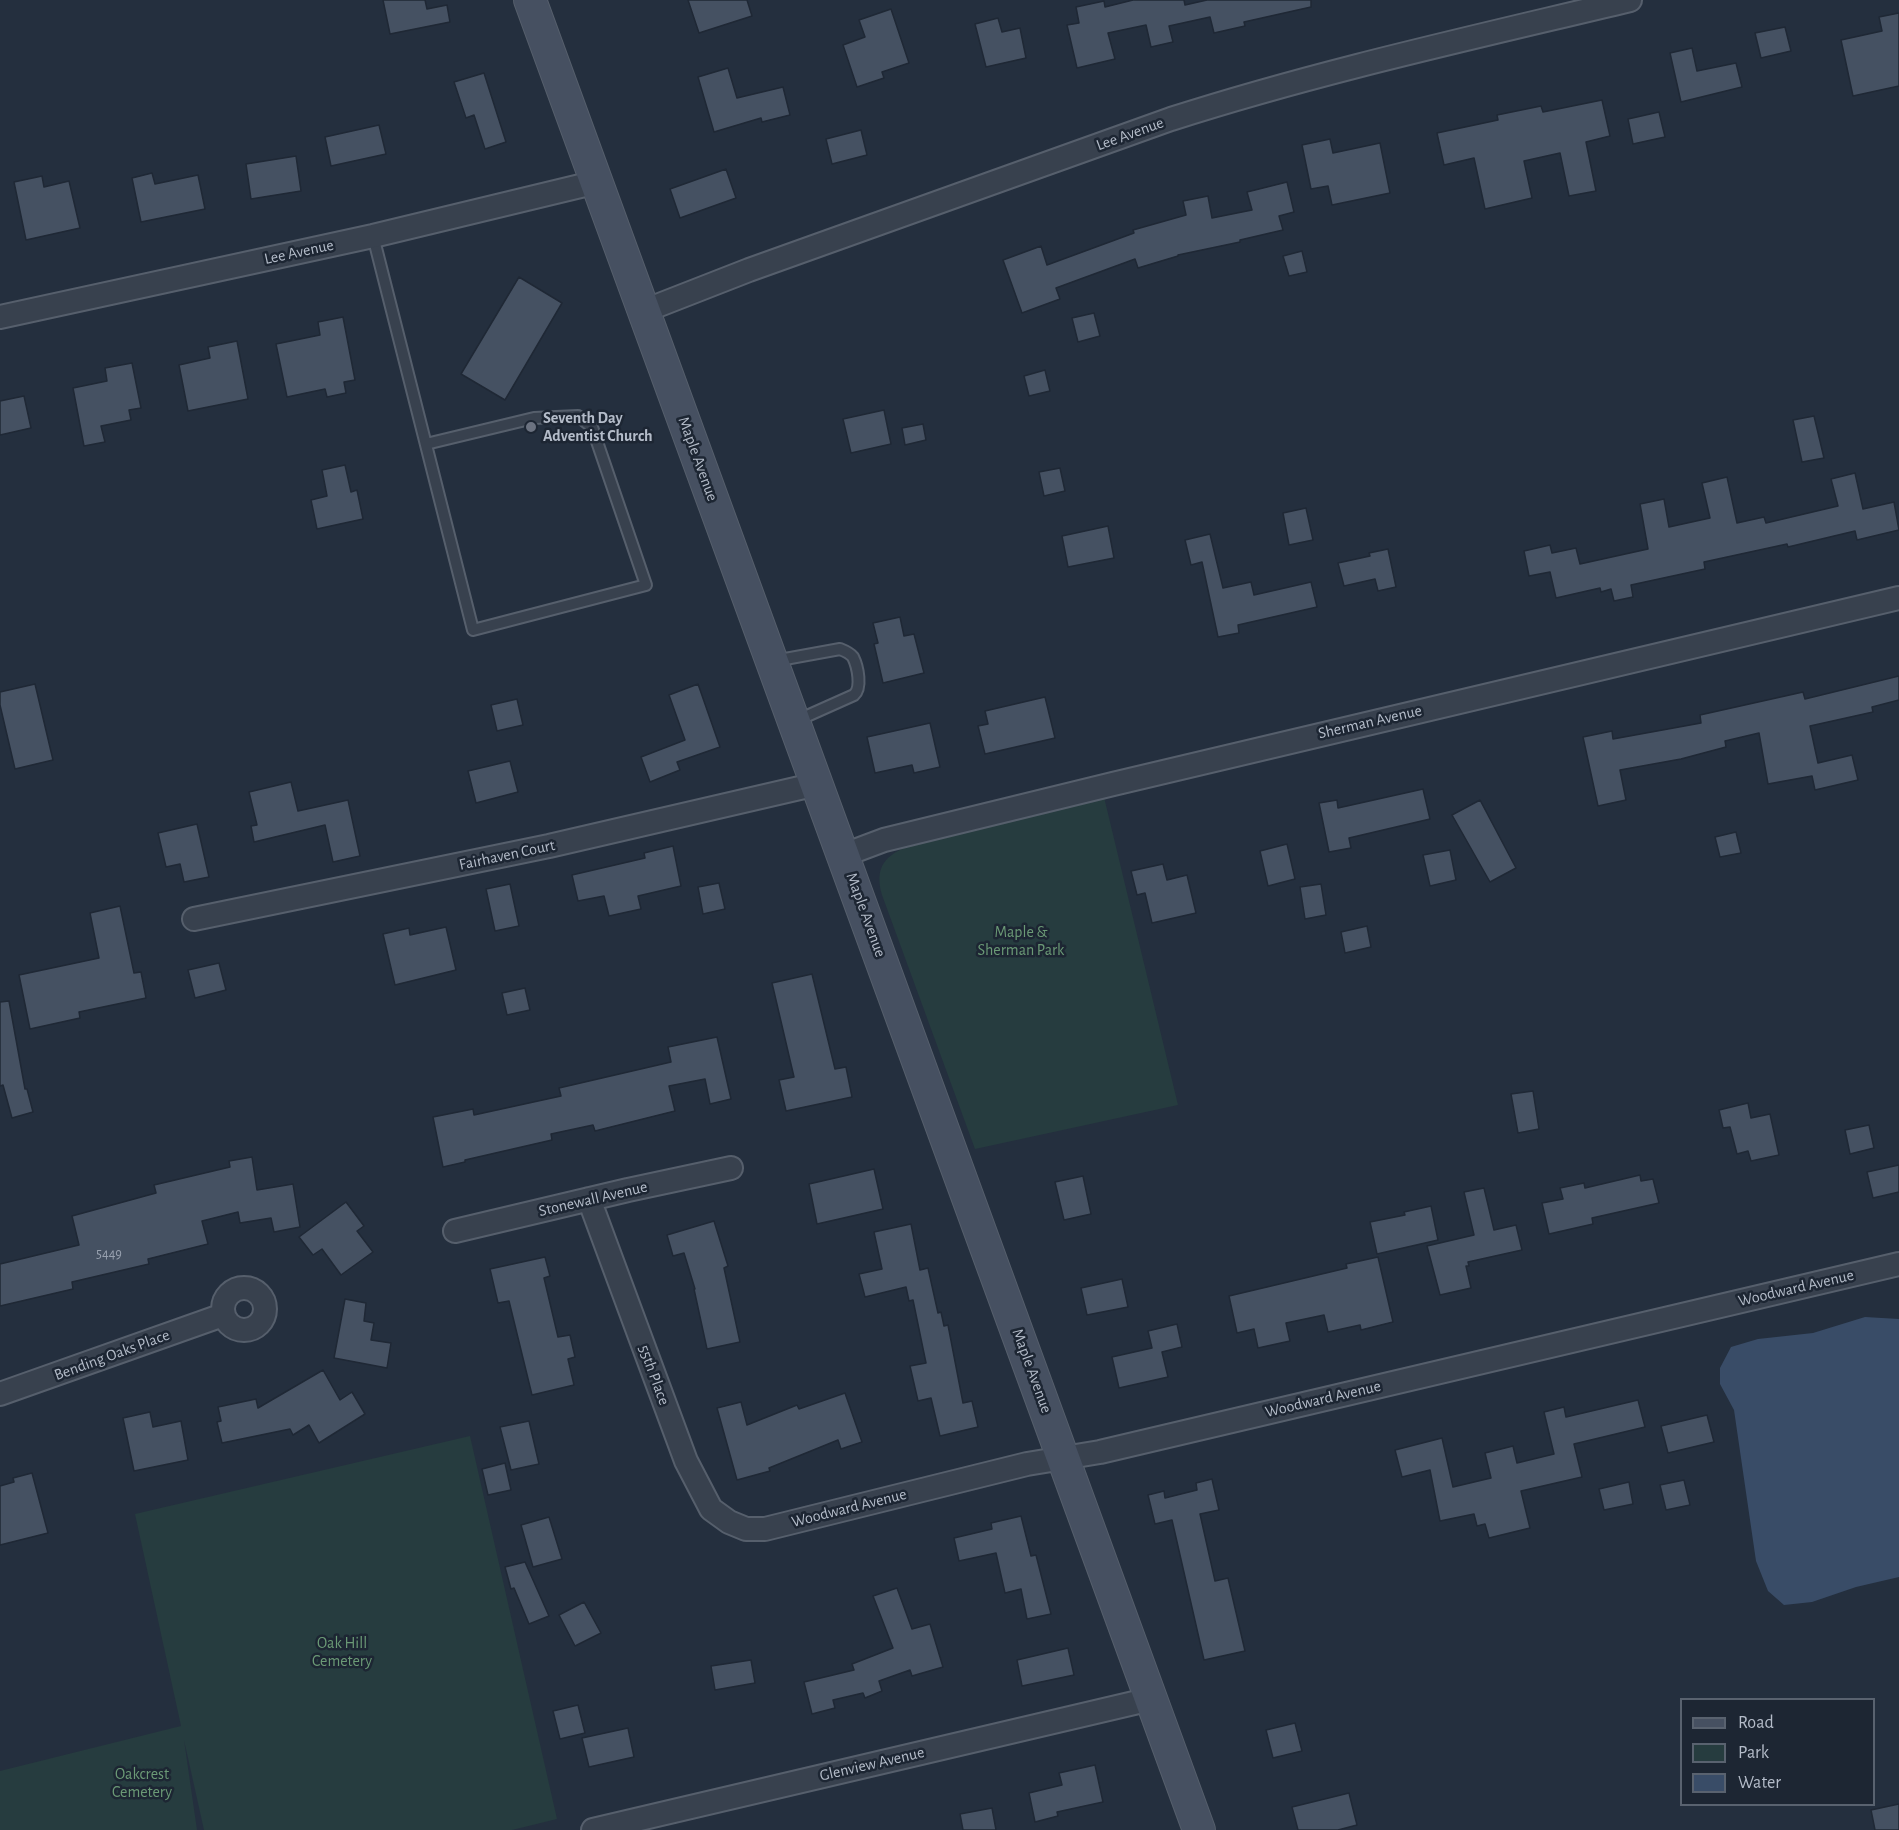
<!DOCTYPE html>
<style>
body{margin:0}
#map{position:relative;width:1899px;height:1830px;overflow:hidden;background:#242f3e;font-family:"Alegreya Sans",sans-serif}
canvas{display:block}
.legend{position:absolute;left:1680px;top:1698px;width:195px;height:108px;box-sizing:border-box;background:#1d2633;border:2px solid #59626f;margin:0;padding:8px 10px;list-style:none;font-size:18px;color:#b4bcc9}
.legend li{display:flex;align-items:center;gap:12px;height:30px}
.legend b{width:30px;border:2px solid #59626f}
</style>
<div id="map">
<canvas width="1899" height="1830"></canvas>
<ul class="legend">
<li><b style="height:8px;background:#465061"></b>Road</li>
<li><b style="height:16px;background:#263c3f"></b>Park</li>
<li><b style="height:16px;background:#394c67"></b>Water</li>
</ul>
</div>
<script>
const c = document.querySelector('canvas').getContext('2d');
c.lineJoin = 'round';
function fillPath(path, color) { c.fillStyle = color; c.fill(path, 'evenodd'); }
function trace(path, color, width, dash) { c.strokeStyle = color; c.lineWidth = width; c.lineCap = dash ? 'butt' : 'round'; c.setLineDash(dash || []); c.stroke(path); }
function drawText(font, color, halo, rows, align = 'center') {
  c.font = font + ' "Alegreya Sans",sans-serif'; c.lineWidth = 5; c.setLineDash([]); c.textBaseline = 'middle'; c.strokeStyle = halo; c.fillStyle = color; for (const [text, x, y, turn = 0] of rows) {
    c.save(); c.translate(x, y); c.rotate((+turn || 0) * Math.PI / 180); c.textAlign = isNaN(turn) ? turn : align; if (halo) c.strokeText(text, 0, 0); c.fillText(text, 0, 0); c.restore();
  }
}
fillPath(new Path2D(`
 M1104,797L1178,1105L975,1149L882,895C874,867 885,855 911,845Z
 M470,1436L557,1819L512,1830H204L184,1740L197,1830H0V1771L181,1726L135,1514Z`), '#263c3f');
fillPath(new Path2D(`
 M1865,1317L1899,1319V1577L1856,1587L1812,1602L1784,1605L1768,1591L1756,1561L1734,1410L1720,1384V1368L1731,1347L1758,1339L1813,1333Z`), '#394c67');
const building = new Path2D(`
 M383,0H425L427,9L447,5L450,22L390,34Z
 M688,0H747L752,16L699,33Z
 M1133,0H1184L1185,5L1207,0H1311V7L1244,22L1245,26L1214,33L1210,17L1169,26L1173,42L1151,47L1146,25L1108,33L1115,59L1077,68L1067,25L1079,23L1076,7L1104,1L1105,7Z
 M891,9L909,63L882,72L884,78L857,87L843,45L865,37L859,20Z
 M1899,13V86L1853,96L1841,40L1882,31L1879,17Z
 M998,18L1002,32L1020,28L1026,58L986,67L975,24Z
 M1785,27L1791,51L1761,58L1755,33Z
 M1692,48L1697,71L1736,63L1742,87L1681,102L1670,53Z
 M728,68L737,98L783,87L790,115L762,122L761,118L714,132L698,77Z
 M484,73L506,142L485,149L474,115L466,118L454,82Z
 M1602,100L1610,136L1586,142L1596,191L1569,196L1560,153L1524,161L1532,198L1485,209L1474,158L1444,165L1437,133L1498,120L1497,115L1541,106L1543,112Z
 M1659,112L1665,137L1633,144L1628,119Z
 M379,125L386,154L331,166L325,137Z
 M861,130L867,155L832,164L826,139Z
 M1330,139L1333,153L1380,143L1390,193L1332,205L1328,186L1311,189L1302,145Z
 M296,156L301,191L251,199L246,164Z
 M726,169L736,198L680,218L670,189Z
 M152,173L155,184L198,175L205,209L141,222L132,178Z
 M42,176L44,187L69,181L80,228L26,240L14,182Z
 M1287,182L1294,212L1279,216L1283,230L1240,240V242L1178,255V256L1138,268L1135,259L1056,288L1060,299L1022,313L1003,260L1041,246L1047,265L1134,233L1133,230L1186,215L1183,201L1208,196L1212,218L1252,210L1247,192Z
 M1302,251L1307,272L1289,276L1283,256Z
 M519,277L562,303L505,400L461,374Z
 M1094,313L1100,336L1078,342L1072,318Z
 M343,317L355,380L344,382L346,393L327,397L325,389L287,397L276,344L320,335L318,322Z
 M237,341L248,399L188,411L179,365L210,358L208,347Z
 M132,363L141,408L129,410L131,420L101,426L105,442L84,446L73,388L107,381L105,368Z
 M1045,370L1050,391L1029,396L1024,376Z
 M24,396L31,428L0,435V401Z
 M884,410L891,444L851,453L843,419Z
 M1814,416L1824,458L1802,462L1793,420Z
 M923,424L926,440L905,445L902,428Z
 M345,465L351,492L357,490L363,519L317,529L311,500L327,496L322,470Z
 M1060,468L1065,491L1044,496L1039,472Z
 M1855,473L1863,509L1894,502L1899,530L1857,540L1855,531L1788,547L1787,544L1704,562L1705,569L1631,585L1633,597L1614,601L1611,589L1601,592L1600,588L1556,598L1550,572L1529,576L1524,551L1550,545L1552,553L1576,548L1580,564L1648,549L1640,504L1664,499L1669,527L1710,518L1702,483L1727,477L1737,523L1764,517L1766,523L1838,506L1831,479Z
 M1306,508L1313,540L1289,545L1283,513Z
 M1108,526L1114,558L1068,567L1062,536Z
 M1210,534L1223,588L1251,582L1254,595L1311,582L1317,607L1238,625L1239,633L1218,637L1202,562L1191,565L1185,540Z
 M1388,549L1396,587L1378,591L1375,579L1344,586L1338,563L1370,556L1369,553Z
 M900,617L904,636L914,634L924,673L883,683L874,644L878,643L873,623Z
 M1899,676V700L1872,707L1873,712L1810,726L1818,763L1852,755L1858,780L1815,790L1812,776L1768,784L1759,733L1725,741L1726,747L1681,759L1620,770L1626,800L1598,806L1583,737L1612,731L1613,739L1701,723L1700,715L1803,692L1805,699Z
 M35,684L53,760L15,769L0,705V692Z
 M698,684L720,747L677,762L680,770L650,782L641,757L685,740L669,695Z
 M1045,697L1055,738L985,754L978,726L988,724L985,711Z
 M517,699L523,725L497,731L491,705Z
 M930,723L940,767L914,773L912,765L875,773L867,737Z
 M510,761L518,792L476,803L468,771Z
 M291,782L298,811L348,800L360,856L333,862L325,825L254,842L251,826L257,825L249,792Z
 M1423,789L1430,819L1349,838L1351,848L1329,852L1319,803L1337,800L1338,808Z
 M1480,800L1516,868L1490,882L1452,815Z
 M197,824L209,877L184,882L180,864L166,867L158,833Z
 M1736,832L1741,853L1720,857L1715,837Z
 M1287,844L1295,879L1268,886L1260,851Z
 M673,846L681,886L638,896L641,909L609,916L604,896L578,901L572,875L645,858L644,853Z
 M1450,850L1456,880L1430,886L1423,855Z
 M1163,864L1167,880L1187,875L1196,913L1152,923L1145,893L1137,895L1131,871Z
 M719,883L725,909L703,914L698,887Z
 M510,884L519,926L495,931L486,889Z
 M1321,884L1326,915L1305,919L1300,887Z
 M120,906L134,973L141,972L146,998L79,1012L80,1018L30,1029L19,975L99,958L90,913Z
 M1367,926L1371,947L1345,953L1341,932Z
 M446,927L456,970L395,985L383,934L409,928L410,935Z
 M219,963L226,990L195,998L188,970Z
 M812,974L835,1069L846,1067L852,1097L786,1111L779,1080L794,1077L772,983Z
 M525,988L530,1010L507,1015L502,993Z
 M9,1001L25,1089H27L33,1112L12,1118L3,1085L0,1086V1002Z
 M717,1037L731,1099L710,1104L705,1079L669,1086L675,1111L595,1131L593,1125L551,1134L552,1140L465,1160V1162L443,1167L433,1117L473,1109L474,1115L561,1096L559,1088L671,1062L668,1047Z
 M1533,1091L1539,1129L1518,1133L1511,1094Z
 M1748,1103L1751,1118L1770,1114L1779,1155L1751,1161L1748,1151L1737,1154L1730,1127L1723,1128L1719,1110Z
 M1869,1125L1874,1148L1850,1154L1845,1130Z
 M252,1157L257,1190L293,1184L300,1227L274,1232L271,1218L240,1223L238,1212L202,1221L208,1244L148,1259L149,1264L72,1282L73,1289L0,1306V1264L79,1245L72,1216L156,1193L154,1185L230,1167L229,1161Z
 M1899,1165V1192L1873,1198L1867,1172Z
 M874,1169L883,1209L817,1224L809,1184Z
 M1640,1175L1641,1181L1653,1179L1659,1203L1592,1218L1593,1224L1549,1234L1542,1203L1563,1199L1560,1188L1584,1183L1585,1188Z
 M1083,1176L1091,1214L1064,1220L1055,1182Z
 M1484,1188L1494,1230L1516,1225L1522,1250L1468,1262L1469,1266H1466L1471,1288L1440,1295L1427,1246L1474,1235L1464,1192Z
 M346,1202L364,1226L357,1231L373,1252L341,1275L322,1249L313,1255L299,1237Z
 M1431,1206L1438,1240L1377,1254L1370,1222L1405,1215L1404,1212Z
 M714,1221L728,1266L724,1268L740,1342L707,1349L694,1289H695L684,1253L673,1256L667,1235Z
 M911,1224L920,1270L928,1268L938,1313L941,1312L944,1326L948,1325L963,1403L972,1401L978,1427L940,1436L931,1398L918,1401L910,1366L926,1363L913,1300L909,1301L906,1287L865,1297L859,1274L882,1269L874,1232Z
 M545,1257L550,1276L544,1278L558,1337L570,1335L575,1357L568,1359L574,1385L532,1395L509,1301L498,1303L490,1269Z
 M1378,1257L1393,1322L1361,1330L1360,1325L1328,1332L1324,1315L1286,1323L1290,1341L1258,1348L1254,1329L1237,1333L1229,1296L1347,1268L1346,1264Z
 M1122,1279L1128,1307L1087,1315L1081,1288Z
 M345,1299L366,1303L364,1321L374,1323L371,1340L391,1343L387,1368L334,1358Z
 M1177,1324L1182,1347L1162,1352L1168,1377L1119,1388L1112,1357L1152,1348L1148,1331Z
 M323,1370L340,1400L352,1392L365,1414L319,1443L309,1425L293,1435L290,1429L222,1443L217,1422L221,1421L218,1407L256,1399L258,1408Z
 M845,1393L862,1442L841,1449L838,1440L769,1468L770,1471L737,1480L717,1408L741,1402L747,1425L797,1405L799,1409Z
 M1638,1400L1645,1427L1574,1444L1582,1477L1521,1491L1530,1528L1489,1538L1485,1524L1477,1526L1474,1514L1440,1521L1430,1470L1402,1477L1395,1450L1442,1438L1453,1487L1491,1478L1485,1453L1513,1446L1517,1463L1554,1454L1544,1412L1564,1407L1566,1417Z
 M150,1412L153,1427L181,1421L188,1460L134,1471L123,1418Z
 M1707,1415L1714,1442L1668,1453L1661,1426Z
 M529,1421L539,1464L511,1470L500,1427Z
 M505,1463L511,1490L488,1495L482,1469Z
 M32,1473L48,1533L0,1545V1486L14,1482L13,1478Z
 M1212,1479L1219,1510L1200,1514L1215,1581L1228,1578L1245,1651L1204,1660L1172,1520L1155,1524L1148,1495L1164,1491L1165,1498L1197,1490L1196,1483Z
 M1684,1480L1690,1505L1666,1510L1660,1485Z
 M1629,1482L1633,1504L1604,1510L1599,1489Z
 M1021,1516L1031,1556L1036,1555L1051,1614L1027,1619L1021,1589L1005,1593L996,1553L959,1561L954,1538L992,1529L991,1523Z
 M549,1517L562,1559L533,1567L521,1525Z
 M525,1562L549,1616L529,1624L514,1588L511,1589L505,1567Z
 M897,1588L912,1629L930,1624L943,1667L912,1676L910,1670L879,1681L882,1691L865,1698L863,1693L833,1700L835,1708L812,1714L804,1682L854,1670L852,1664L893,1648L873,1596Z
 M584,1602L601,1633L575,1646L559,1615Z
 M1068,1648L1074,1675L1022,1686L1017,1660Z
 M751,1660L755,1683L715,1690L711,1666Z
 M578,1705L585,1733L560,1739L553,1711Z
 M1295,1723L1302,1751L1273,1758L1266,1730Z
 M628,1728L634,1757L589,1767L582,1738Z
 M1095,1765L1103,1802L1057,1812L1058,1816L1035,1822L1029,1793L1062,1785L1059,1773Z
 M1349,1793L1357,1825L1338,1830H1298L1292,1807Z
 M1899,1804V1830H1875L1871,1810Z
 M992,1808L996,1830H963L960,1814Z`);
fillPath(building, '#455162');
trace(building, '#1f2835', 1.5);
const lane = new Path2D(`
 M373,236L473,630L646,585L592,427L578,416L534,418L426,444
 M774,661L840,649C845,651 850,653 853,657C858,667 862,688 854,695L798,720`);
const street = new Path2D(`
 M644,311L749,270L1171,119C1321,71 1476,37 1630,0
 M0,317L373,236L597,182
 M844,855L884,840L1113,784L1899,598
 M194,919L549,846L817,784
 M589,1199L686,1461L711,1509L729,1522L746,1529H765L1027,1464L1100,1452L1899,1264
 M455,1231L628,1190L731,1168
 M223 1309a21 21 0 1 1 42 0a21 21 0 1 1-42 0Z
 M0,1394L223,1315
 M593,1830L1151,1699`);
const secondary = new Path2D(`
 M530,0L1199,1830`);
trace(lane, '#565f6c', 14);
trace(street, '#565f6c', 26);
trace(secondary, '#565f6c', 34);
trace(lane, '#38414e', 10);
trace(street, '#38414e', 22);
trace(secondary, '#465061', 32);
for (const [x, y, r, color] of [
 [531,427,6,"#6b7280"]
]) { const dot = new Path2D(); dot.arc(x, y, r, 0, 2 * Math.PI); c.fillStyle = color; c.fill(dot); trace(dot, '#1d2633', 2); }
drawText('14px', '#98a1af', null, [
 ["5449",109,1254]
]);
drawText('16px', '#b4bcc9', '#1d2633', [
 ["Lee Avenue",1130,134,-20],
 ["Lee Avenue",299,252,-12],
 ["Maple Avenue",698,459,70],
 ["Sherman Avenue",1370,722,-13],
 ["Fairhaven Court",507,855,-12],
 ["Maple Avenue",866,915,70],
 ["Stonewall Avenue",593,1199,-13],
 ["Woodward Avenue",1796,1288,-13],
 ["Bending Oaks Place",112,1355,-20],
 ["Maple Avenue",1032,1371,70],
 ["55th Place",654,1375,70],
 ["Woodward Avenue",1323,1399,-13],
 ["Woodward Avenue",849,1508,-14],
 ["Glenview Avenue",872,1764,-13]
]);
drawText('bold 16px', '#b4bcc9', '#1d2633', [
 ["Seventh Day",543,418],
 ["Adventist Church",543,436]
], 'left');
drawText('16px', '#6b9a76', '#1d2633', [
 ["Maple &",1021,932],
 ["Sherman Park",1021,950],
 ["Oak Hill",342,1643],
 ["Cemetery",342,1661],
 ["Oakcrest",142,1774],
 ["Cemetery",142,1792]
]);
</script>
